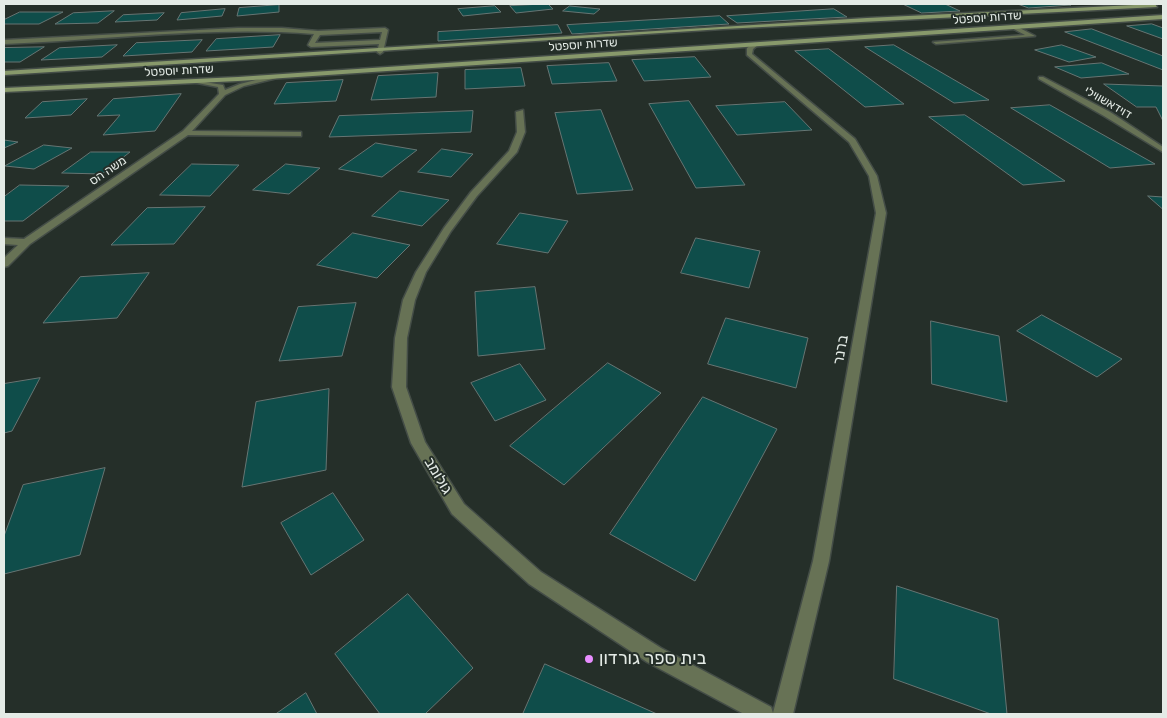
<!DOCTYPE html>
<meta charset="utf-8">
<style>
body{margin:0}
#map{position:relative;width:1167px;height:718px;overflow:hidden;background:#252f29;font-family:Rubik,sans-serif}
canvas{display:block}
.frame{position:absolute;inset:0;border:5px solid #e4ebe6;pointer-events:none}
</style>
<div id="map">
<canvas width="1167" height="718"></canvas>
<div class="frame"></div>
</div>
<script>
const c = document.querySelector('canvas').getContext('2d');
c.lineJoin = 'round';
function fillPath(path, color) { c.fillStyle = color; c.fill(path, 'evenodd'); }
function trace(path, color, width, dash) { c.strokeStyle = color; c.lineWidth = width; c.lineCap = dash ? 'butt' : 'round'; c.setLineDash(dash || []); c.stroke(path); }
function drawText(font, color, halo, rows, align = 'center') {
  c.font = font + ' Rubik,Heebo,sans-serif'; c.lineWidth = 4; c.setLineDash([]); c.textBaseline = 'middle'; c.strokeStyle = halo; c.fillStyle = color; for (const [text, x, y, turn = 0] of rows) {
    c.save(); c.translate(x, y); c.rotate((+turn || 0) * Math.PI / 180); c.textAlign = isNaN(turn) ? turn : align; if (halo) c.strokeText(text, 0, 0); c.fillText(text, 0, 0); c.restore();
  }
}
const building = new Path2D(`
 M548,4L553,9L516,13L510,6Z
 M903,4H945L960,11L922,13Z
 M1018,4H1066L1071,5L1029,8Z
 M279,5V12L237,16L239,8Z
 M495,6L501,12L463,16L458,9Z
 M570,6L600,9L594,14L563,11Z
 M225,9L222,16L177,20L181,13Z
 M834,9L847,17L737,23L727,16Z
 M114,11L98,23L55,24L73,13Z
 M20,12H63L39,24H4V20Z
 M164,13L157,20L115,22L123,15Z
 M720,16L729,24L572,34L567,25Z
 M1152,24L1163,28V39L1127,26Z
 M558,25L562,33L438,41V32Z
 M1092,29L1163,56V70L1065,32Z
 M280,35L273,47L206,51L216,39Z
 M202,40L192,52L123,56L136,43Z
 M117,45L102,57L41,60L59,48Z
 M894,45L989,100L954,103L865,47Z
 M1062,45L1096,57L1069,62L1035,50Z
 M44,47L20,62H4V48Z
 M829,49L904,104L865,107L795,51Z
 M695,57L711,77L644,81L632,60Z
 M609,63L617,81L552,84L547,66Z
 M1102,63L1129,74L1081,78L1055,67Z
 M521,68L525,86L465,89V70Z
 M438,73L436,97L371,100L378,76Z
 M343,80L336,101L274,104L286,83Z
 M1104,84L1163,86V121L1156,107H1137Z
 M181,94L155,131L103,135L120,115L97,116L113,99Z
 M87,99L71,115L25,118L42,102Z
 M689,101L745,185L696,188L649,104Z
 M785,102L812,130L737,135L716,106Z
 M1050,105L1155,164L1110,168L1011,108Z
 M601,110L633,190L577,194L555,113Z
 M473,111L471,132L329,137L339,116Z
 M965,115L1065,181L1023,185L929,117Z
 M4,140L18,142L4,148Z
 M376,143L417,150L382,177L339,169Z
 M44,145L72,148L34,169L5,166Z
 M442,149L473,154L451,177L418,172Z
 M91,152H130L102,174L62,173Z
 M192,164L239,165L210,196L160,195Z
 M286,164L320,168L289,194L253,190Z
 M20,185L69,186L23,221H4V197Z
 M400,191L449,200L422,226L372,216Z
 M1148,196L1163,197V209Z
 M205,207L174,244L111,245L147,208Z
 M520,213L568,221L548,253L497,244Z
 M353,233L410,245L377,278L317,265Z
 M696,238L760,251L749,288L681,273Z
 M149,273L117,318L43,323L80,277Z
 M535,287L545,349L478,356L475,292Z
 M356,303L342,356L279,361L298,307Z
 M1042,315L1122,359L1097,377L1017,331Z
 M726,318L808,338L796,388L708,364Z
 M931,321L999,336L1007,402L932,384Z
 M608,363L661,393L564,485L510,446Z
 M520,364L546,400L495,421L471,383Z
 M40,378L12,431L4,433V384Z
 M329,389L326,470L242,487L256,402Z
 M703,397L777,429L695,581L610,534Z
 M105,468L80,555L4,574V536L23,485Z
 M333,493L364,540L311,575L281,523Z
 M897,586L998,619L1007,714H991L894,679Z
 M408,594L473,668L425,714H380L335,654Z
 M545,664L657,714H523Z
 M306,693L317,714H276Z`);
fillPath(building, '#0f4d4a');
trace(building, '#667573', 1);
const street = new Path2D(`
 M1014,25L1035,36L936,44L933,42L1025,35L1012,28Z
 M238,28H282L318,31L385,28L388,30L383,52L380,54L377,52L379,44L311,47L308,45L314,34C211,26 107,40 4,44V40ZM382,32L380,40L315,43L320,35Z
 M754,43L759,44L753,49L752,54L855,139L877,176L886,213L829,561L793,714H744L647,662L529,584L452,514L411,443L392,387L395,338L403,300L416,272L444,228L471,192L509,151L517,132L516,112L523,110L525,132L517,152L477,196L451,231L426,272L415,300L407,338L406,387L425,442L464,504L541,572L661,648L771,707L773,713L813,561L876,213L869,176L849,142L747,55V48Z
 M275,75L277,76V78L244,86L225,95L192,131L298,132H301V136L188,135L30,244L8,266L4,267V258L18,245L4,244V238L24,239L183,131L219,94L218,87L192,82V80L223,85L225,90L240,84Z
 M1039,77H1043L1110,112L1163,147V152L1104,116L1039,79Z`);
const secondary = new Path2D(`
 M1155,4L1157,7L723,29L4,75V71L867,18Z
 M1163,15V19L238,81L4,92V88L238,77Z`);
trace(street, '#444d47', 3);
trace(secondary, '#444d47', 3);
fillPath(street, '#677255');
fillPath(secondary, '#88996b');
for (const [x, y, r, color] of [
 [589,659,5,"#e88eff"]
]) { const dot = new Path2D(); dot.arc(x, y, r, 0, 2 * Math.PI); c.fillStyle = color; c.fill(dot); trace(dot, '#252f29', 2); }
drawText('12px', '#e4ebe6', '#252f29', [
 ["שדרות יוספטל",987,18,-4],
 ["שדרות יוספטל",583,45,-4],
 ["שדרות יוספטל",179,71,-3],
 ["דוידאשווילי",1108,103,30],
 ["משה הס",108,171,-34]
]);
drawText('15px', '#e4ebe6', '#252f29', [
 ["ברנר",841,350,-80],
 ["גולומב",438,476,59]
]);
drawText('18px', '#e4ebe6', '#252f29', [
 ["בית ספר גורדון",599,659]
], 'left');
</script>
